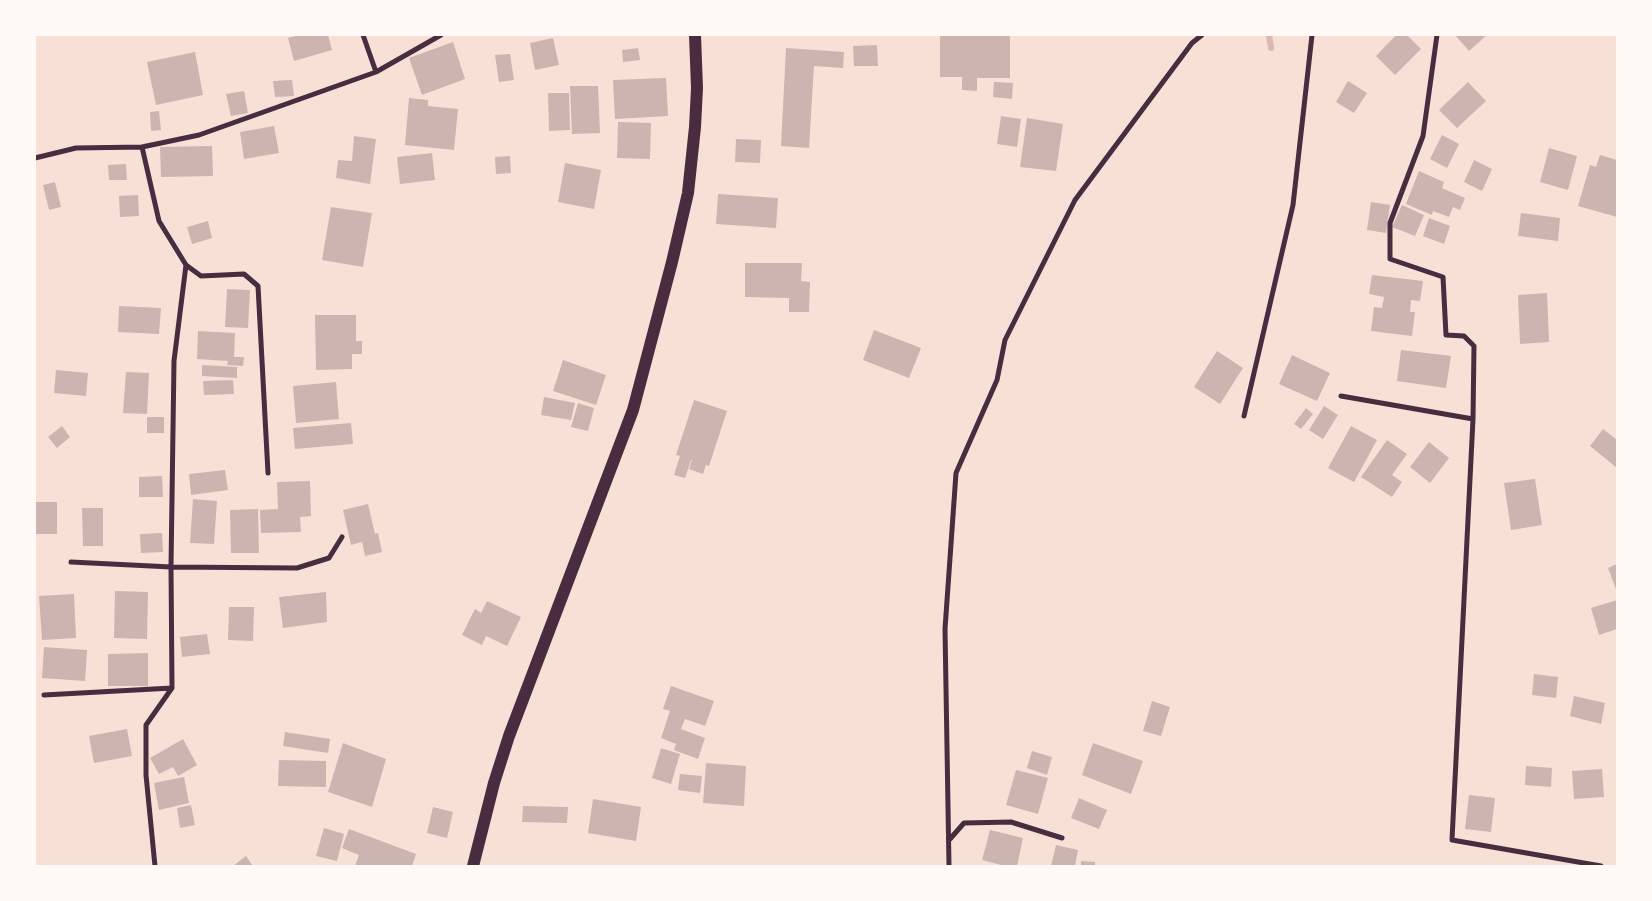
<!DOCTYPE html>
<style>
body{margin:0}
#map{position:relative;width:1652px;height:901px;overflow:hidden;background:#f7e1d7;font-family:"Alegreya Sans",sans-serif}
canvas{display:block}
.frame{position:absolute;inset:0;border:36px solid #fffaf5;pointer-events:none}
</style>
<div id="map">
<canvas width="1652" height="901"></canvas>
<div class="frame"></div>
</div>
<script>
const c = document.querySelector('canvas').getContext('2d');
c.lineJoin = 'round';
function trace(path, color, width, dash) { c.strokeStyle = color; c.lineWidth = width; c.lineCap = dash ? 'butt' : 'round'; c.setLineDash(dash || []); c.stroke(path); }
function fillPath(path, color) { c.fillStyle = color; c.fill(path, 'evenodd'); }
trace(new Path2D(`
 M1269,35L1271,48`), '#dcb8b0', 6);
fillPath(new Path2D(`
 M299,35H328L332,50L294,61L288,38Z
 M940,35H1010V78H977V91L962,90V77H940Z
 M1396,35H1407L1421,49L1395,75L1376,56Z
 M1455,35H1487L1469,51Z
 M553,38L559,65L535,70L530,43Z
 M453,42L465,79L422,95L409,58Z
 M877,45L878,66H854L853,46Z
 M638,48L640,60L623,62L622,50Z
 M786,48L844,52L843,68L814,66L809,148L781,146Z
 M195,52L203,95L156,105L147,62Z
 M510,54L514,80L499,82L495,55Z
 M666,78L668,116L615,119L613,80Z
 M292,80L294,96L275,97L273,81Z
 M1348,81L1367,93L1354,113L1336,102Z
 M994,82L1013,83L1012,99L993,97Z
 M1468,82L1486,101L1457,128L1439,110Z
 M570,86H598L600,133L572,134Z
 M244,91L248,113L231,116L226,94Z
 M548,93H569L570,130L549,131Z
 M409,98L428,100V106L458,109L454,150L405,145Z
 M159,111L161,130L151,131L150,112Z
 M1001,116L1021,119L1017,147L997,144Z
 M1027,118L1063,124L1056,171L1020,167Z
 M618,122L651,123L650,159L617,158Z
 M274,126L279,153L244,159L240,132Z
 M1442,135L1459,144L1447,168L1430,159Z
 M354,136L376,139L370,184L336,178L338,160L352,161Z
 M736,139L761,140L760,163L735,162Z
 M212,146L213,176L161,177L160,147Z
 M1549,148L1577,156L1568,190L1540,182Z
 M432,153L435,180L400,184L397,157Z
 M1600,155L1617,160V217L1578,206L1590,165L1596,167Z
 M510,156L511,173L496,174L495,157Z
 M1474,160L1492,169L1482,191L1464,182Z
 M565,163L601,170L594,209L558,202Z
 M126,164L127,180H109L108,165Z
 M1419,171L1444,182L1442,188L1465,198L1460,210L1453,207L1449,217L1433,211L1432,215L1406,204Z
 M55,182L61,207L49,210L43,185Z
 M718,194L778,198L776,228L716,224Z
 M138,195L139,216L120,217L119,196Z
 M1371,202L1390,205L1386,233L1367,230Z
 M1402,205L1424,215L1415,236L1392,227Z
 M331,207L372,213L363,267L322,260Z
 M1521,213L1560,218L1558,241L1518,236Z
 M1429,218L1450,226L1444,244L1423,236Z
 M208,221L212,238L192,244L187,227Z
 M745,263H802L801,281L810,282L809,312H789V298L745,297Z
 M1372,275L1423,281L1420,301L1411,300L1410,312H1415L1412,336L1371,331L1374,307L1382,308L1384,297L1369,294Z
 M227,289L250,290L248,328L225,327Z
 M1547,293L1549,342L1520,344L1518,295Z
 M119,306L161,308L159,334L118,332Z
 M315,315H356V341H362V354H352V369L316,370Z
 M874,330L921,348L909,378L863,360Z
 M198,331L235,333L234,357H244L243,366L227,365L228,361L197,359Z
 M1401,350L1451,356L1446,388L1397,381Z
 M1217,351L1243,368L1220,404L1194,387Z
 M1292,355L1330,373L1317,401L1279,384Z
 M563,360L606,375L596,405L553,391Z
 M202,365L237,367V378L202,376Z
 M56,370L88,373L86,396L54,393Z
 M126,372L149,373L147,414L123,413Z
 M233,380L234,394L204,395L203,381Z
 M336,382L339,419L296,423L293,386Z
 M544,397L575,403L571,420L541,415Z
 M694,400L727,411L709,466L706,465L703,474L689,469L692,460H691L685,478L674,475L680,456L676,455Z
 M578,403L594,408L588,431L571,427Z
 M1324,406L1338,415L1323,439L1309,430Z
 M1306,408L1313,414L1301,429L1294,424Z
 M147,417H164V433H147Z
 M351,423L353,444L295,449L293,428Z
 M62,426L70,437L57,448L48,437Z
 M1351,426L1377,440L1354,482L1328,468Z
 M1603,429L1617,440V468L1590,446Z
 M1387,440L1407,454L1392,475L1402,482L1392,497L1361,477Z
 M1429,442L1449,458L1430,483L1410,467Z
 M225,470L228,490L191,495L189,474Z
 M162,476L163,497H139V477Z
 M1535,479L1542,525L1511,530L1504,483Z
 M310,481L311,516L300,517L301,532L261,533L260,510L278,509L277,482Z
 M193,499L217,501L214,544L190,543Z
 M35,502H57V534H35Z
 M368,504L375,534L378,533L382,552L365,556L362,542L351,545L343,510Z
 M82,508H103V546H83Z
 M258,509L259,553H231L230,510Z
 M162,533L163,552L141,553L140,534Z
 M1617,564V592L1608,568Z
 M115,591L148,592L147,639L114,638Z
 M326,592L327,622L283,628L279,597Z
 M74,594L76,638L42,640L39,596Z
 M1617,600V629L1599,635L1591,608Z
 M487,601L521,617L507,646L486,636L482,645L462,635L475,609L481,613Z
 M229,607H254L253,641L228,640Z
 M207,634L210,654L182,657L180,637Z
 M44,647L87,650L85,681L42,678Z
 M148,653V686H108V654Z
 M1534,674L1558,677L1556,698L1532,695Z
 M671,686L714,701L705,726L685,719L681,729L705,738L698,759L674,750L676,744L661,738L670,711L663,709Z
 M1574,696L1605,703L1601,724L1570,716Z
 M1152,701L1170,707L1161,736L1143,731Z
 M127,729L132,756L94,763L89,736Z
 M285,732L330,739L328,753L283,746Z
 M183,739L197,765L178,776L173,767L159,774L150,758Z
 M343,743L386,759L372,807L328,792Z
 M1093,743L1143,761L1131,794L1082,775Z
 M661,748L680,754L671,784L652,778Z
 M1032,751L1052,757L1047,775L1027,768Z
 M279,760L326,761V787L278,786Z
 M706,763L746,766L744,806L703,803Z
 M1526,766L1552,768L1551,787L1525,785Z
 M1602,769L1604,797L1574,799L1572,771Z
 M1016,770L1048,778L1038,814L1006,805Z
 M680,774L702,776L700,793L678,790Z
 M184,777L189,803L159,810L154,783Z
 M1469,795L1495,798L1491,832L1465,829Z
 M1079,798L1107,810L1099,829L1071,818Z
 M593,799L641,807L636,841L588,833Z
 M191,805L195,825L180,828L177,808Z
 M523,806L568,807L567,823L522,822Z
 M433,807L453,812L447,838L427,833Z
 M324,828L344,834L337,861L316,856Z
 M349,829L416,854L412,866H355L359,855L342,848Z
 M990,830L1023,838L1017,866H1005L982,860Z
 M1056,845L1078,850L1075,866H1051Z
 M246,856L253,866H233Z
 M1081,861L1095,862V866H1081Z`), '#ccb4b1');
trace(new Path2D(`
 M363,35L376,72
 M1437,35L1423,136L1390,223V259L1443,277L1446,335L1464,336L1474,346L1473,419L1452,840L1601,866
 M142,147L159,221L186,265L201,276L244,274L258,286L268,473
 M35,158L76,148L142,147L199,135L376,72L441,35
 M1341,396L1473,419
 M1244,416L1293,205L1312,35
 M71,562L171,567L297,568L329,558L342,537
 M44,695L172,688
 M950,839L964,823L1011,822L1062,838
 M155,866L146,775V725L172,688L171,567L174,361L186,265
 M949,866L945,629L956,473L997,380L1005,340L1075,200L1192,43L1202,35`), '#4a2c40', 5);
trace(new Path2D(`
 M473,866L494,783L509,736L633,410L672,262L688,193L695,127L697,88L695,35`), '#4a2c40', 12);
</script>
